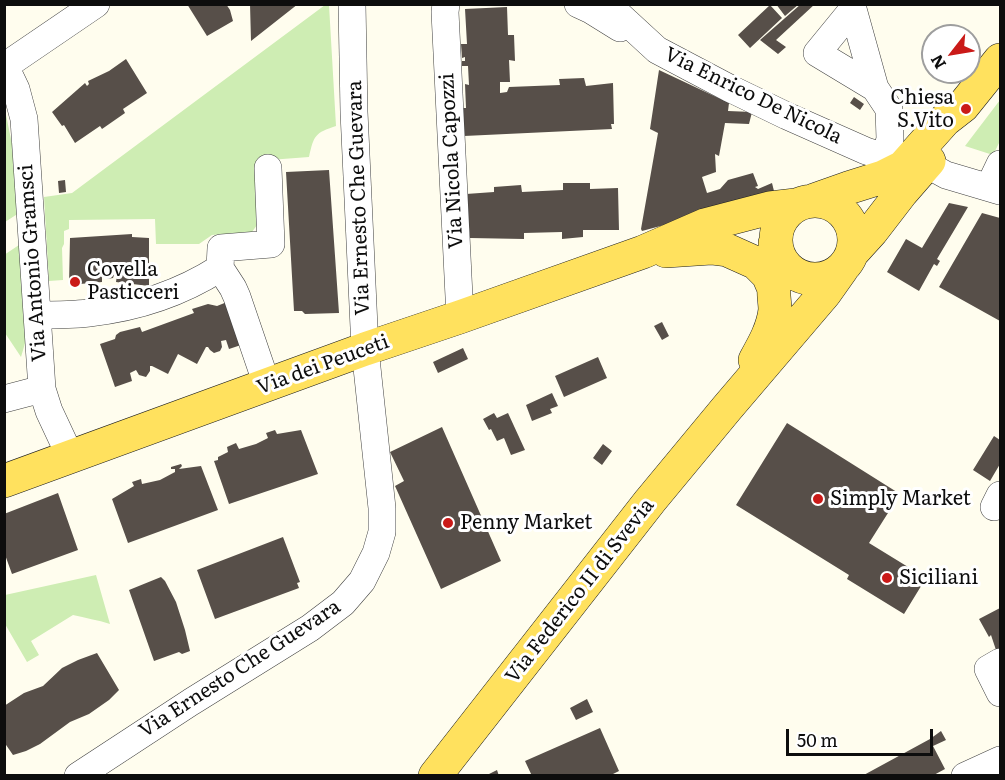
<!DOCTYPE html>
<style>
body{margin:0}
#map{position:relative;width:1005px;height:780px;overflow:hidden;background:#fffdee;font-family:Literata,serif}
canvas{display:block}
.frame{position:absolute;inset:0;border:6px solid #0d0d0d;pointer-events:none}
.north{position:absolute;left:921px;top:24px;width:60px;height:60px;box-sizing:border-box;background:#fff;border:2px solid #9e9e9e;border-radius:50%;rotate:239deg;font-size:16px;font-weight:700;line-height:24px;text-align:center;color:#0d0d0d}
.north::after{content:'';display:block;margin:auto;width:21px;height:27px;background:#ca1a18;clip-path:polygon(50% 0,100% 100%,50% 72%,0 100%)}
.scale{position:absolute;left:786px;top:729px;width:147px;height:27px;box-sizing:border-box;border:3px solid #0d0d0d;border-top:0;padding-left:8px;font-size:18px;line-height:21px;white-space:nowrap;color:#0d0d0d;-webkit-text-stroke:4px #fff;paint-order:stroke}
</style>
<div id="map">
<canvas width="1005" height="780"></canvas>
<div class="frame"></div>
<div class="north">N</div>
<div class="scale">50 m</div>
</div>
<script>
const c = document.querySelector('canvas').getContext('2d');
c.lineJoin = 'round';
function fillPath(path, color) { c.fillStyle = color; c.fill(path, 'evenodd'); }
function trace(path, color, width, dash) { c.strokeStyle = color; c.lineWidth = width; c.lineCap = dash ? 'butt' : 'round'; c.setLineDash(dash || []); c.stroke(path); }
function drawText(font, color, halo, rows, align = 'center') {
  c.font = font + ' Literata,serif'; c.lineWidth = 6; c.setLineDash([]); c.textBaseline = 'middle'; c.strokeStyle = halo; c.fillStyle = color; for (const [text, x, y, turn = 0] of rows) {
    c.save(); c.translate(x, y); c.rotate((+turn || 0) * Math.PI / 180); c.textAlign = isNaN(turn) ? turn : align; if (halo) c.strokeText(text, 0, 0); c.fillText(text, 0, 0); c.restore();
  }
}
fillPath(new Path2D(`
 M325,5H329L336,126C315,133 314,135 309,157L256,161L257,225L252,232L212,235L199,244H156L155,219L69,220V229L64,231V244L62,248L63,280L49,281L44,197L72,193Z
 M1000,100V141L993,155L965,146Z
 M4,105L13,149L19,213L5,222Z
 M19,245L26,340L21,357L5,333L4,255Z
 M96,575L110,624C98,620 85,618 73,615L31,641L39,655L27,662L5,624V595Z`), '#ceedb3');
fillPath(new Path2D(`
 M187,4H226L230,10L233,21L207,36Z
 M250,4H298L251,41Z
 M776,4H799L785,16Z
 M801,4H815L776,40L786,47L778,54L760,40Z
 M770,5L782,18L750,48L738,35Z
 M507,7L508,35H514L515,61L509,60L510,82H500V93L507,92L509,87L560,85L559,79L584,78L586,86L613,83L614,124H611L612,129L464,136L462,108H466L465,84L469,85L468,66H462V61H465V57L462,58L461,44H467L465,9Z
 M126,59L147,93L123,109L125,113L102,129L100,126L75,143L64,125L62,126L52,112L85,83L87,86L89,84L88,81L109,71Z
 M659,70L729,103L728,111L752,112L749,124L725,123L719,156L715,154L716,172L702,177L707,193L720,189L728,180L753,173L758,186L755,187L758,189L772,183L775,195L642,231L641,229L658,133L650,129Z
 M854,97L864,104L860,110L850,103Z
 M329,170L339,313L305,314L302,311H294L286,172Z
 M65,180L66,192L59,193L58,181Z
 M563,183H590V189L618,188L619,230H583V237L562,239V232L524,233V239L470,238L466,194L494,192V187L521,185L522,192L563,190Z
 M949,203L968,207L937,259L940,261L937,266L934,264L919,291L887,272L906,239L922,248Z
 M982,213L1000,218V321L939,287Z
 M132,234V237L149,238V286L116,282L117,275H114L113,278L107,279L102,274V282L69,285L70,238Z
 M232,300L247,343L229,349L226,340L221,341L222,347L220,351L214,353L210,350L208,347H206L197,364L178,354L168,374L152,366H150V371L146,377L139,375L136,370L130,373L132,381L115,387L100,344L115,339L116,335L120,332L140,327L142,332L194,313L192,309L208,304L217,306Z
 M662,322L669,336L662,340L654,326Z
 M463,348L468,359L438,373L433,362Z
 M598,357L607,378L564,397L555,376Z
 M552,393L558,406L550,409L552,413L532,421L526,405Z
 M494,413L497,418L508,413L525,450L511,455L504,438L497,441L491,429L489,430L483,419Z
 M787,423L900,494L869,543L926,578L904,614L847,579L849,575L736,505Z
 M442,427L501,561L441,589L395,486L404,481L390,452Z
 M275,430L277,434L301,430L318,474L229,504L214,461L218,460V457L228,452L227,447L236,443L239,449L256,444L268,438L266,433Z
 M994,436L1000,440V464L990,481L973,470Z
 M603,444L612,451L602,465L593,458Z
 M181,464L182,466L179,469L201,466L218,510L128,543L112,499L134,486L132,482L141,479L142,484L160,480L175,472V469H171V467Z
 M58,493L78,550L12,574L4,552V514Z
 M283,537L300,582L297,583L299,588L215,619L197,570Z
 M161,577L165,581L176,602L185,630L190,651L182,654L179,652L154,661L129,590Z
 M1000,608V651L997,653L991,635L989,637L979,619Z
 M97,653L119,690L109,700L89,714L70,722L40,744L26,751L13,755L4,742V706L24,693L43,686L62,668L78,660Z
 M587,699L593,712L576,720L570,708Z
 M600,728L619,771L609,776H532L525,761Z
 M941,731L946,740L933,746L945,769L932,776H862L930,739Z
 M497,770L499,776H485Z`), '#574f49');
const minor = new Path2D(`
 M446,4L445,12L460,317
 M578,4L591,10L620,28
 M607,4L657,50L729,88L787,116L866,151L885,157L895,159L912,158
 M4,64L16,89L24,119L42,389L49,411L71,458
 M5,66L96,4
 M875,88L817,53L853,9L875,88L889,109L890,139L885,157
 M926,164L946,175L1000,191
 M989,187L1000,164
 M220,268L233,288L237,297L267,385
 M38,315C55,315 72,315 89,313C136,308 181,293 220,268L221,248L271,244L268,168
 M4,399L42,389
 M994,507L1000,495
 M1000,662L988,669L1000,693
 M78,776L191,702L310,628L343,603L362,581L376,553L382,532V508L365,349L354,112L352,4
 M965,776L1000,760`);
const major = new Path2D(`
 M814,200L848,188L883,177L903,167L945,120L963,106L1000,60
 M776 240a39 39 0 1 1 78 0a39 39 0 1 1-78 0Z
 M666,251L711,248L727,250L756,263L768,275L774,289
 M852,253L872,231L902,192L929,161
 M755,360C764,344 773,328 775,310C775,302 773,294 774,286C775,272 775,258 775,243
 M4,481L365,349L460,317L643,252L705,225L770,208L796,205
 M435,776L650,501L727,408L825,293L842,269`);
trace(minor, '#404040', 28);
trace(major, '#1e1e1e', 34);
trace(minor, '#fff', 27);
trace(major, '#ffe15e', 33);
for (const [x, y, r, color] of [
 [966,109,6,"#ca1a18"],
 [75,282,6,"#ca1a18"],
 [818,499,6,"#ca1a18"],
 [448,523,6,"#ca1a18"],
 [887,578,6,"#ca1a18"]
]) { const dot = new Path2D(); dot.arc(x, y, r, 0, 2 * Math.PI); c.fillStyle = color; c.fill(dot); trace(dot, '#fff', 2); }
drawText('20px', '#0d0d0d', '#fff', [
 ["Via Enrico De Nicola",753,96,26],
 ["Via Nicola Capozzi",452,161,-93],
 ["Via Ernesto Che Guevara",359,198,-92],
 ["Via Antonio Gramsci",33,263,-94],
 ["Via dei Peuceti",323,365,-20],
 ["Via Federico II di Svevia",580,591,-52],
 ["Via Ernesto Che Guevara",240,669,-33]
]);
drawText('20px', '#0d0d0d', '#fff', [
 ["Chiesa",954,98,"right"],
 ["S.Vito",954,121,"right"],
 ["Covella",87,270],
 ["Pasticceri",87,293],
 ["Simply Market",830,499],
 ["Penny Market",460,523],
 ["Siciliani",899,578]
], 'left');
</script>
